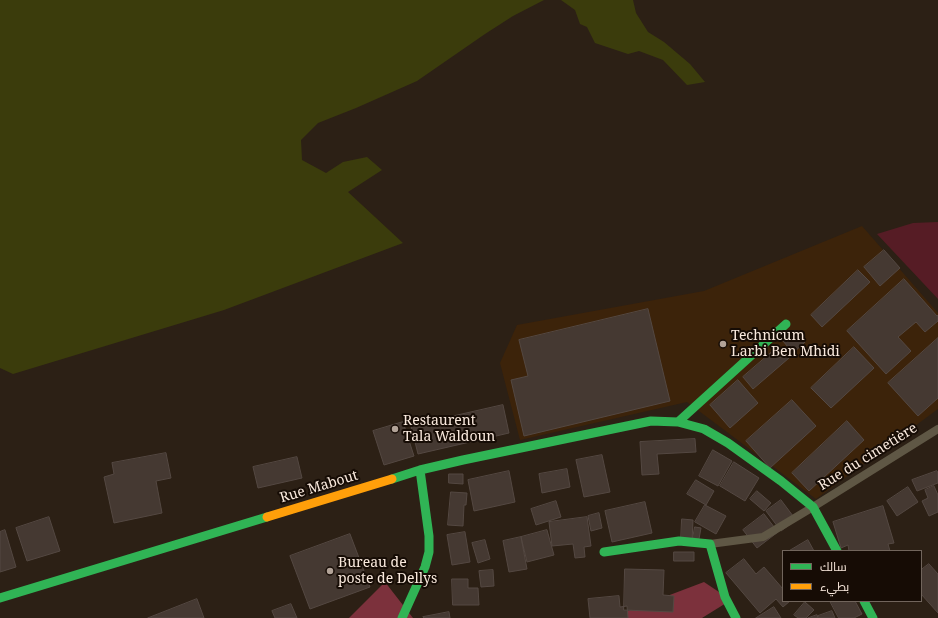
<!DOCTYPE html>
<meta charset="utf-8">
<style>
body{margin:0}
#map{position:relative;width:938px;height:618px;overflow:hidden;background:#2c2015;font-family:"Noto Serif",Cairo,serif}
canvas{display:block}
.legend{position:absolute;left:782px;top:550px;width:140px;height:52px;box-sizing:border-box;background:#160c05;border:1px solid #71655c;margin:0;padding:5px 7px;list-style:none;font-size:12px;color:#faeade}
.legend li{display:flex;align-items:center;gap:8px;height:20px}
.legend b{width:20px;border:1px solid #71655c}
</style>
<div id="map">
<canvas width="938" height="618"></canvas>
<ul class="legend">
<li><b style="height:5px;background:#30b455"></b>سالك</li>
<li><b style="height:5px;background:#ff9f0a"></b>بطيء</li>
</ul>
</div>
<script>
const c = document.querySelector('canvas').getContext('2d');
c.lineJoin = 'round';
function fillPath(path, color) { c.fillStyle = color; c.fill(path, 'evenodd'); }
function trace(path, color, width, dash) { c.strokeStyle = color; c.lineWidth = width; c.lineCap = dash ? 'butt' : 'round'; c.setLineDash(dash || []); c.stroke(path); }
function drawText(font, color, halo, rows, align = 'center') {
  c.font = font + ' "Noto Serif",serif'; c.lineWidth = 4; c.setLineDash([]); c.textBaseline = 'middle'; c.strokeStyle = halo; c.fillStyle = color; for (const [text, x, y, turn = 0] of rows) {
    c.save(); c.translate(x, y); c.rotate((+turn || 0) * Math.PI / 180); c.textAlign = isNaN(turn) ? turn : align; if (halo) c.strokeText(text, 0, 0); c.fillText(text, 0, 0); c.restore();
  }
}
fillPath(new Path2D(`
 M862,226L938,313V409L816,499L687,402L520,440L500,363L517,325L704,291Z`), '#3c230a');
fillPath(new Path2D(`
 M938,222V299L877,234L913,223Z`), '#561c25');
fillPath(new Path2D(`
 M385,582L413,618H349Z
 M704,582L731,600L702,618H609Z`), '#7c313c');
fillPath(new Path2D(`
 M0,0H544L513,16L485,34L417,81L356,108L318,123L301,140L302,160L326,173L343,162L367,157L382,170L348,192L403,243L224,310L13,374L0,368Z
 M561,0H633L636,13L648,32L664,42L690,64L705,82L687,85L663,60L639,51L628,54L595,43L587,27L580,24L575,10Z`), '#3b3c0c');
const building = new Path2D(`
 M884,250L900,268L880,286L864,267Z
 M858,270L870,282L822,327L811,315Z
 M904,279L937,316L938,315V321L925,332L916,322L898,337L911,351L886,374L847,331Z
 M648,309L670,401L524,436L511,380L528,376L519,340Z
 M795,331L805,342L793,353L783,341Z
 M938,338V398L918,416L888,383Z
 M779,346L789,358L753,389L743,377Z
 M854,347L874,368L831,408L811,388Z
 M738,380L758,403L730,428L710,405Z
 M792,400L816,426L770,468L746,441Z
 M503,405L509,433L418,454L411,426Z
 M847,421L864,440L809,491L792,473Z
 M403,422L414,456L384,465L373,431Z
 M695,439L696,452L657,454L659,474L642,475L640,442Z
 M713,450L732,461L718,486L699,476Z
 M166,453L171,478L156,481L162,513L114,523L104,477L114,474L112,463Z
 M602,455L610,492L584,497L576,460Z
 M297,457L302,478L258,488L253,467Z
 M734,462L759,478L745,501L720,486Z
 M567,469L570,487L542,493L539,474Z
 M509,471L515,502L474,511L468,480Z
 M937,471L938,473V483L917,491L912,480Z
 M449,474H463V484L449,483Z
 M696,480L714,491L706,505L687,494Z
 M934,486L938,495V512L929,516L922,501L928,498L925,490Z
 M908,487L918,502L897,516L887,501Z
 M757,491L771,503L764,511L750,499Z
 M451,492L467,493L466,505H464L463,526L448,525Z
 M781,500L796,520L781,531L766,511Z
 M556,501L561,517L536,525L531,509Z
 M645,502L652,533L612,542L605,511Z
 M705,505L726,516L716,534L695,522Z
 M883,506L894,543L888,544L890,551H849L848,545L841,548L833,522Z
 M599,513L602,528L591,531L588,516Z
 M764,514L778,532L757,548L743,530Z
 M49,517L60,551L27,561L16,528Z
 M587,517L591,546L584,547L585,557L575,558L573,544L552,546L549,522Z
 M682,519L693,520L692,542L681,541Z
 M695,527L701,528L699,539L693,538Z
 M5,530L16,567L0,572V532Z
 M547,530L554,555L527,562L521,537Z
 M465,532L470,562L452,565L447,535Z
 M350,534L370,587L310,609L290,556Z
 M521,537L527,569L509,572L503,541Z
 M485,540L490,559L478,563L472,543Z
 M808,540L814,551H789Z
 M674,552H694V561H674Z
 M744,559L756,574L764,567L783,589V601H790L783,607L776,599L760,613L726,573Z
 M929,564L938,574V613L921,594V570Z
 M625,569L664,570L663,595L674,596L673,612L624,610Z
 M493,570L494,586L481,587L479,571Z
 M452,579H468V588H478L479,605H453Z
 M619,596L620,607L627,606L628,618H590L588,599Z
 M197,599L204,618H148Z
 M830,601H855L862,614L854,618H839Z
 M805,602L814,610L806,618H798L794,615Z
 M291,604L297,618H275L272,611Z
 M774,607L781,618H756Z
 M832,611L835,618H819L818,616Z
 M449,612L450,618H424L423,617Z
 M817,615L818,618H808Z`);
fillPath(building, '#453932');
trace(building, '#544842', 1);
trace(new Path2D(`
 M710,544L763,537L813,507L938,429`), '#5f5745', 8);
trace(new Path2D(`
 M678,422L786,324
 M392,479L420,470L463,460L651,421L678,422L704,429L728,443L781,481L813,507L837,551
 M604,552L679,541L710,544L725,597L736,618
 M0,598L267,517
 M864,601L873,618
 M402,618L425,567L429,552V536L420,470`), '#30b455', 9);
trace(new Path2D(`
 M267,517L392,479`), '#ff9f0a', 9);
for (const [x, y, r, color] of [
 [723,344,4,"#b2a398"],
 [395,429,4,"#b2a398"],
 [330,571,4,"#b2a398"]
]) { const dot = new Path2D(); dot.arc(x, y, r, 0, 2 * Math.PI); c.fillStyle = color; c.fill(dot); trace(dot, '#160c05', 1.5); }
drawText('14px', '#faeade', '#160c05', [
 ["Technicum",731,336],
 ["Larbi Ben Mhidi",731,352],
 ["Restaurent",403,421],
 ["Tala Waldoun",403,437],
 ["Bureau de",338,563],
 ["poste de Dellys",338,579]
], 'left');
drawText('14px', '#faeade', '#160c05', [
 ["Rue du cimetière",868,457,-32],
 ["Rue Mabout",319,487,-17]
]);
</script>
